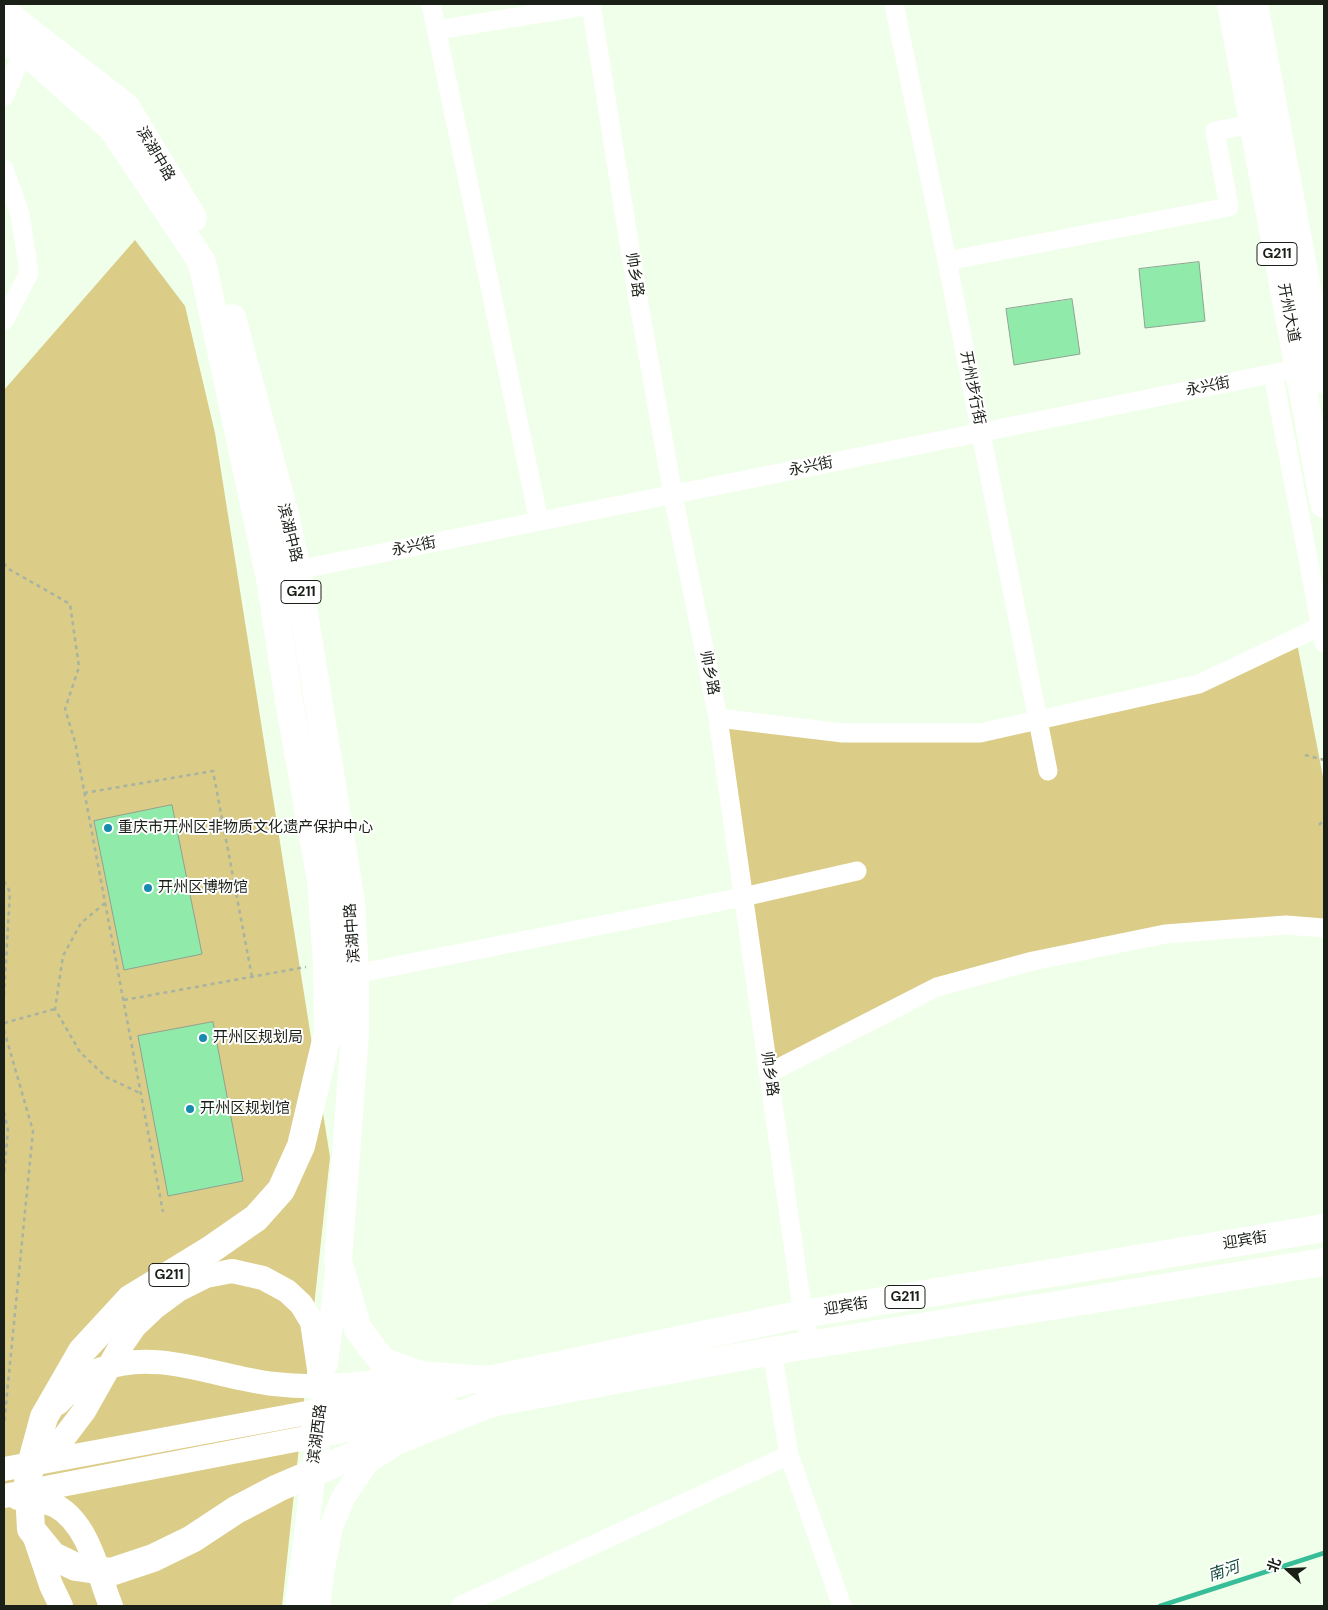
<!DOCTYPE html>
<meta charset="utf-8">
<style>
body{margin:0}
#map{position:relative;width:1328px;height:1610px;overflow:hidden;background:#f0ffe9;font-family:"DM Sans","Noto Sans SC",sans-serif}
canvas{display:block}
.frame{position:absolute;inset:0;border:5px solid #1a1f17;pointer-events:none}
.north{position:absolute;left:1263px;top:1545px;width:50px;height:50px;-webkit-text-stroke:4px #fff;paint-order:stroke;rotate:290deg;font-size:14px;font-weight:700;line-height:20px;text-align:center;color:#1a1f17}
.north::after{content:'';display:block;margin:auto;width:18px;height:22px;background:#1a1f17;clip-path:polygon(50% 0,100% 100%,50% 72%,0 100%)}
</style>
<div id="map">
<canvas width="1328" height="1610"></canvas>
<div class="frame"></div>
<div class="north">北</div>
</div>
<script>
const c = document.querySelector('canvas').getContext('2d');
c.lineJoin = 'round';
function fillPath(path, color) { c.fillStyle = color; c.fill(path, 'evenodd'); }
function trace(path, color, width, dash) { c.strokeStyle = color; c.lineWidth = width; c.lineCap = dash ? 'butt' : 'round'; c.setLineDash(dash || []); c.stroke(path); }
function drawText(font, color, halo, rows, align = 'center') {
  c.font = font + ' "DM Sans","Noto Sans SC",sans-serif'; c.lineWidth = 4; c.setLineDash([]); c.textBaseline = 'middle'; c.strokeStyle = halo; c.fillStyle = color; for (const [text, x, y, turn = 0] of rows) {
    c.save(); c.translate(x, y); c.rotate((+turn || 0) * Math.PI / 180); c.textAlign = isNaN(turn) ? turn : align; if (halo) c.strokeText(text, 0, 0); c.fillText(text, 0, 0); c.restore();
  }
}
fillPath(new Path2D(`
 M135,240L185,306L215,433L330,1157L282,1606H4V390Z
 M1296,638L1324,782V928L1165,934L937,987L769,1073L718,718L980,733L1199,684Z`), '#dbcc87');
trace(new Path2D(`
 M1160,1606L1324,1553`), '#38bd99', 4.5);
const building = new Path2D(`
 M1199,262L1205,321L1145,328L1139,269Z
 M1072,299L1080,354L1014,365L1006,309Z
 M172,805L202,954L124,970L94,821Z
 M213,1022L243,1181L168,1196L138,1036Z`);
fillPath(building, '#90ebab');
trace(building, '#8ea393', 1);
trace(new Path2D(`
 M4,563L7,568L70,604L79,667L65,709L75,742L163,1212
 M1305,755L1324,760
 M84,793L213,771L252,977
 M1319,825L1324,820
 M4,881L10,892L4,995
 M105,903L81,923L63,956L55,1009L80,1052L106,1077L142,1094
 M124,1000L306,967
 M4,1023L55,1009
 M4,1030L33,1131L4,1424
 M4,1112L8,1130L4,1175`), '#a8b3a2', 2.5, [4, 4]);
trace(new Path2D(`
 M431,4L539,521
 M591,4L637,293L673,495L718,718L803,1314L811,1345
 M894,4L947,261L1048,771
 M437,30L591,5
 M4,97L24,50
 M4,169L20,214L29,273L4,321
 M947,261L1229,207L1215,131L1253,124
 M1273,374L1324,643
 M297,570L1311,366
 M718,718L843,733H980L1199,684L1321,626L1324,623
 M355,974L743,897L857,871
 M769,1073L937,987L1033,961L1165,934L1286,925L1324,928
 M772,1351L789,1455L842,1606
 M460,1606L789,1455`), '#fff', 19);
trace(new Path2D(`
 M326,1364L338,1265
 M58,1403C71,1390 84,1375 102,1369C158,1348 218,1378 274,1384C324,1390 372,1383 421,1375
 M32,1458L62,1440L84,1411L119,1349L135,1326L155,1307L178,1290L206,1276L232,1271L263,1278L287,1291L301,1304L312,1322L323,1396
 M4,1469L464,1384
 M4,1496L451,1410
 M18,1498C28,1500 47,1501 56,1506C89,1524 98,1574 111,1606
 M34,1535L51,1585L61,1606
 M297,1606L320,1422
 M318,1606L323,1568L331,1527L344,1496L368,1461L391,1447`), '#fff', 24);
trace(new Path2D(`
 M1231,4L1324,504
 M1254,4L1324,380
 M4,14L13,19L126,107L193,218
 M4,42L24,50L112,128L202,262L270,578L289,701L321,880L327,963L328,1032L301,1146L281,1190L256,1218L210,1250L130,1299L82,1351L44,1417L28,1476L31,1529L53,1556L76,1567L111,1572L153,1558L192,1539L236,1510L278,1488L357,1454L401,1439L491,1403L772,1351L1324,1262
 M232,318L285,515L297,570L351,902L355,974V1033L338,1261L358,1329L383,1362L421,1375L488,1380L803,1314L1324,1228`), '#fff', 28);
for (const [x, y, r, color] of [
 [108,828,5,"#178aae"],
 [148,888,5,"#178aae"],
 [203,1038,5,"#178aae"],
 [190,1109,5,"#178aae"]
]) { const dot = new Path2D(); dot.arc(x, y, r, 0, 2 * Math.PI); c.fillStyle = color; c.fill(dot); trace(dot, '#fff', 2); }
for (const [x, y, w] of [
 [1277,254,40],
 [301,592,40],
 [169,1275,40],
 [905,1297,40]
]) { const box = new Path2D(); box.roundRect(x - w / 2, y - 11.5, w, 23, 4); c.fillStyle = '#fff'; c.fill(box); trace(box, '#1a1f17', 1); }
drawText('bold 14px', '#1a1f17', null, [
 ["G211",1277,254],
 ["G211",301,592],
 ["G211",169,1275],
 ["G211",905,1297]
]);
drawText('15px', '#1a1f17', '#fff', [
 ["滨湖中路",155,154,59],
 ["帅乡路",634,275,81],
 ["开州大道",1288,313,79],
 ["永兴街",1208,387,-11],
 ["开州步行街",972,388,79],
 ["永兴街",811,467,-11],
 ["滨湖中路",289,533,76],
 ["永兴街",414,547,-11],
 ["帅乡路",709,673,79],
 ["滨湖中路",353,933,-94],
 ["帅乡路",769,1074,82],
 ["迎宾街",1245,1241,-9],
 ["迎宾街",846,1307,-9],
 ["滨湖西路",318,1434,-83]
]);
drawText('15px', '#1a1f17', '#fff', [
 ["重庆市开州区非物质文化遗产保护中心",118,828],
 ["开州区博物馆",158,888],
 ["开州区规划局",213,1038],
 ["开州区规划馆",200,1109]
], 'left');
drawText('italic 16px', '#194e3f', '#fff', [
 ["南河",1224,1572,-18]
]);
</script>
